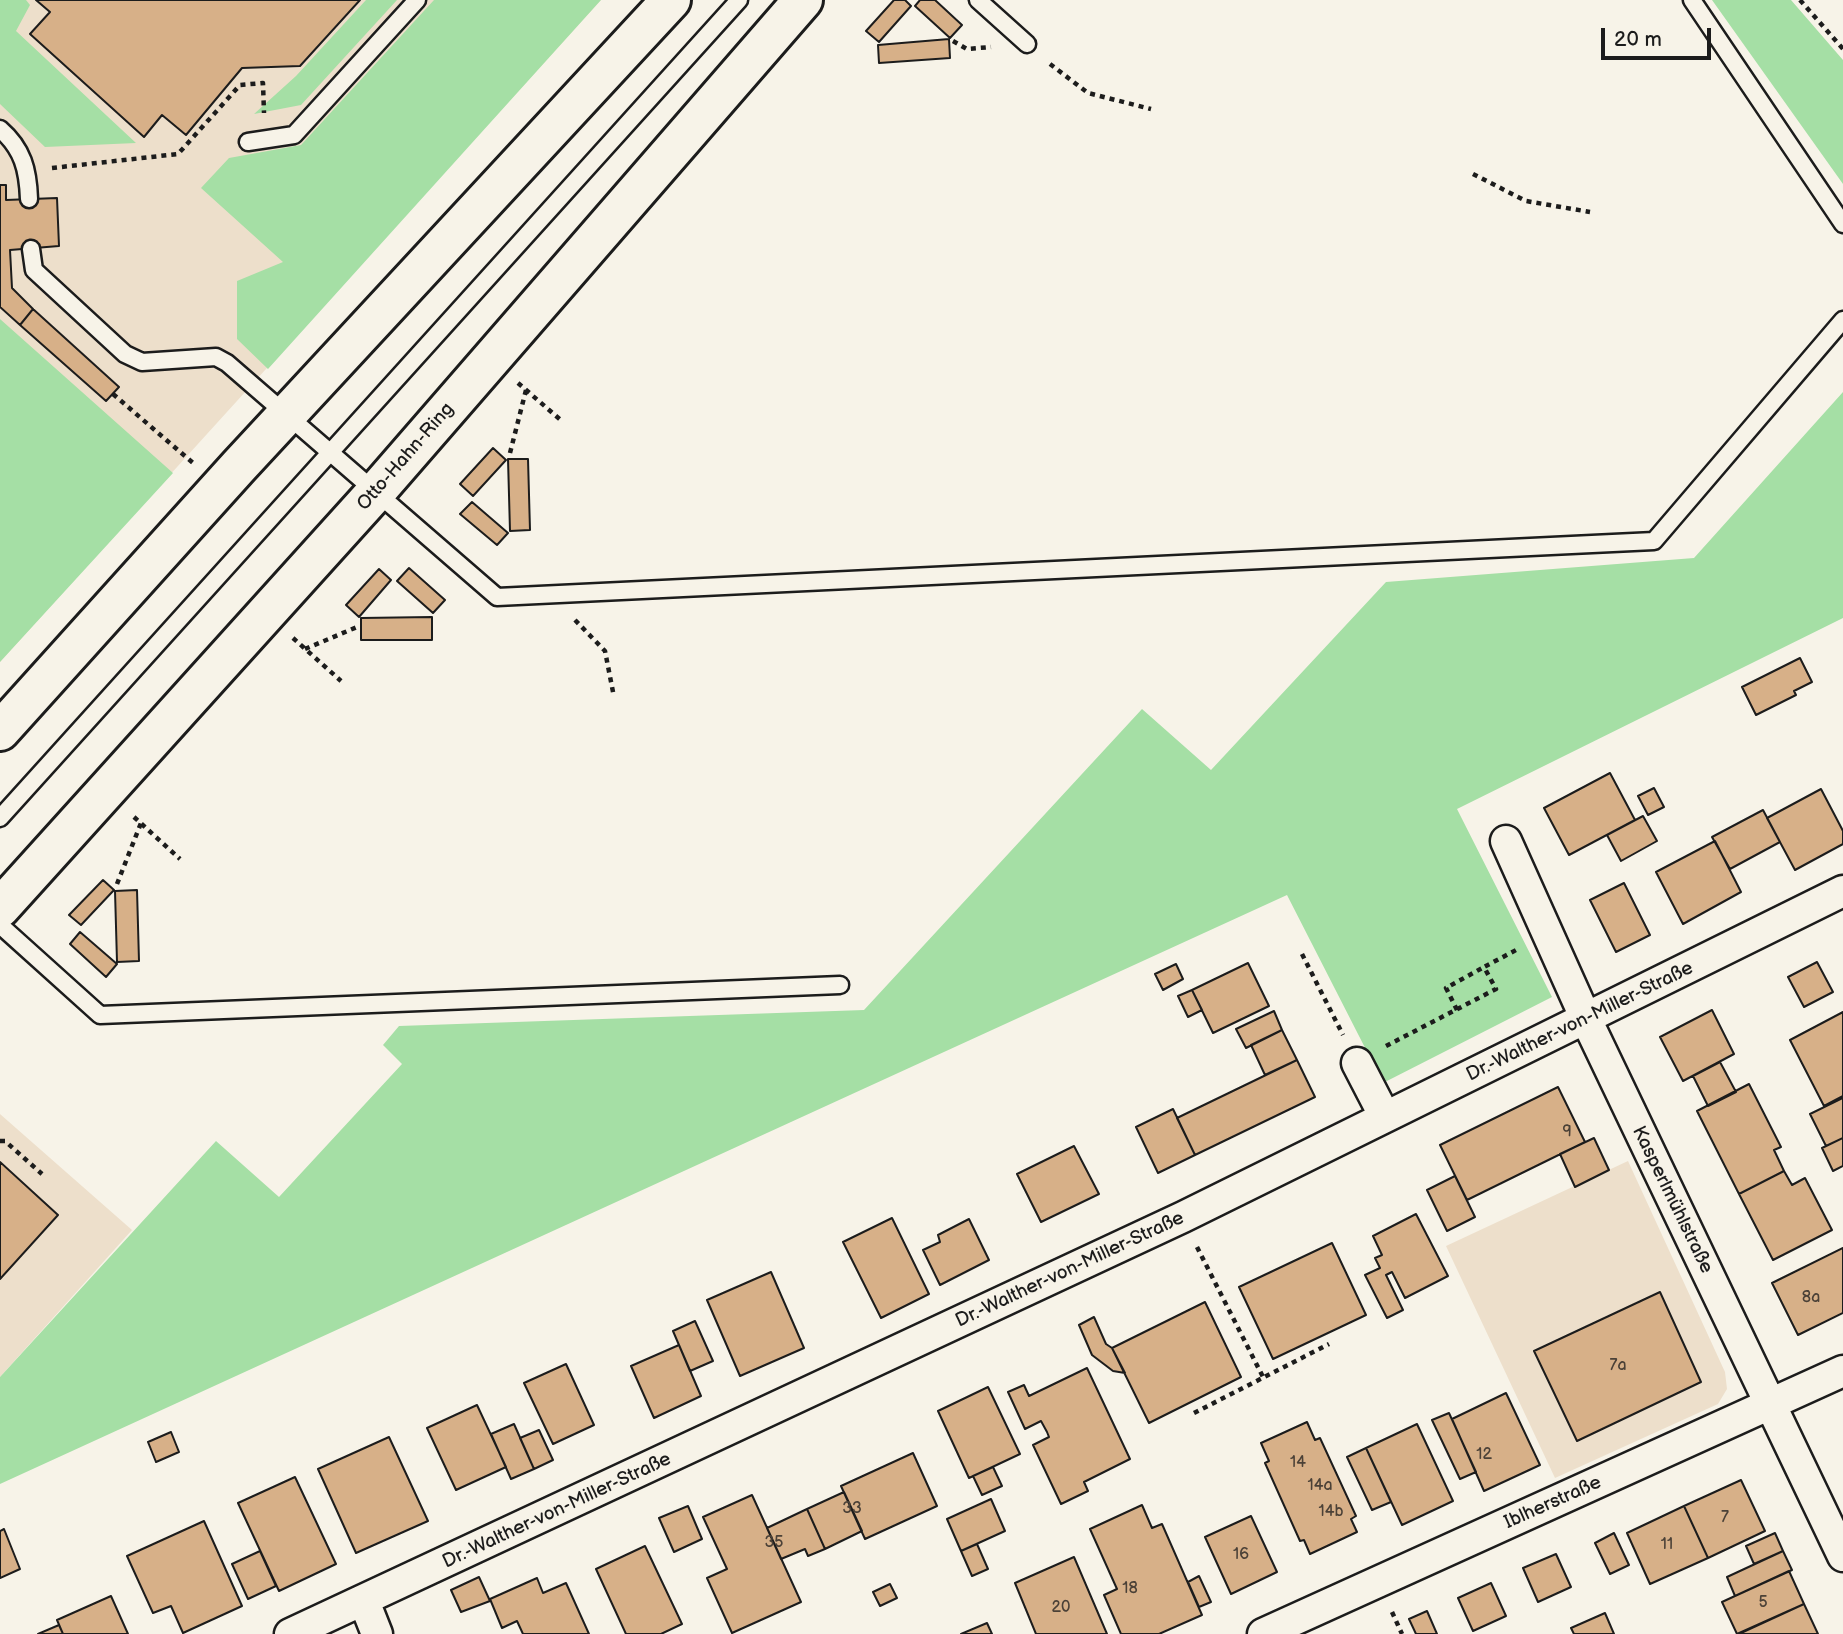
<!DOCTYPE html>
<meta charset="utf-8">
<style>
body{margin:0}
#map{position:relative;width:1843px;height:1634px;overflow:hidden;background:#f7f3e8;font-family:"Balsamiq Sans",sans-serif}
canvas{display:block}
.scale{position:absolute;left:1601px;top:28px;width:110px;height:32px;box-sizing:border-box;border:4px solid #1c1c1c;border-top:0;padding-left:9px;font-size:21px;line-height:24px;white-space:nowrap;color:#1c1c1c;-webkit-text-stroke:5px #f7f3e8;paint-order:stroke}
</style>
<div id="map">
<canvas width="1843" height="1634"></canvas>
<div class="scale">20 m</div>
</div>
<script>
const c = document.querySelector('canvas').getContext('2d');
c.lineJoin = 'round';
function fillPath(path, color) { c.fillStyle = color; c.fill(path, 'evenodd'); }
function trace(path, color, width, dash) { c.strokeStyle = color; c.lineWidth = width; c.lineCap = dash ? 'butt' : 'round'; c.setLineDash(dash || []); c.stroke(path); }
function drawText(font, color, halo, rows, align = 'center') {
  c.font = font + ' "Balsamiq Sans",sans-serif'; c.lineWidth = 5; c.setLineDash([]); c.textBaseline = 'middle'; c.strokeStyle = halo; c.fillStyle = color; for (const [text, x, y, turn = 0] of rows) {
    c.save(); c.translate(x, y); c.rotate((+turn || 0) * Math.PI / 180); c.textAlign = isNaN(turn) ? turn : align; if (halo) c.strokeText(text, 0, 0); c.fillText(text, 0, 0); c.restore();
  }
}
fillPath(new Path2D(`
 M0,0H601L0,662Z
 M0,1114L132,1230L0,1377Z
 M1628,1161L1725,1372L1727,1389L1718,1404L1555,1478L1446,1246Z`), '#eddfcb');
fillPath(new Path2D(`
 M0,0H26L30,5L16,31L136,143L45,147L0,104Z
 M366,0H397L301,105L254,114L296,76Z
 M434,0H601L268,369L237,339V281L283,262L201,188L229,158L301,145Z
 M1712,0H1791L1843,60V184Z
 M0,319L173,473L0,662Z
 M1843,392V618L1457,809L1552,997L1383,1083L1287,895L0,1484V1377L216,1141L279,1197L402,1064L383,1045L399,1026L864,1010L1142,709L1211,770L1386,582L1694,558Z`), '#a5dfa5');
const building = new Path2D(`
 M36,0H360L300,66L242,68L186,135L162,115L144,137L30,34L50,12Z
 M894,0H905L911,6L879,42L866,31Z
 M920,0H935L962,25L950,38L915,6Z
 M949,39L950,58L879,63L878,45Z
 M0,185H6V200L57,198L59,246L10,250L12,288L33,309L20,325L0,307Z
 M33,309L119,387L106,401L20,325Z
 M493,448L506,460L473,496L460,484Z
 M508,459H528L530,530L510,531Z
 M472,502L508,533L497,545L460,514Z
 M409,568L445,600L433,613L397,581Z
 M379,569L391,580L359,617L346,605Z
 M432,617V640H361V618Z
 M1800,658L1812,682L1794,691L1796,695L1756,715L1742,687Z
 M1610,773L1635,820L1569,855L1544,808Z
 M1654,788L1664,807L1648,815L1638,796Z
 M1821,789L1843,831V844L1795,870L1767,818Z
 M1763,810L1780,842L1730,869L1712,837Z
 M1643,816L1657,841L1621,861L1607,835Z
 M1715,841L1741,892L1683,924L1656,872Z
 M103,880L114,890L81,925L69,915Z
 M1624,883L1650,935L1616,952L1590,900Z
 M137,890L139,961L117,962L115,891Z
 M80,932L117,964L106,977L70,944Z
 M1817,962L1833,992L1804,1007L1788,977Z
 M1248,963L1269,1006L1213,1033L1192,990Z
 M1176,964L1183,979L1163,990L1155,974Z
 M1192,990L1202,1010L1188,1017L1178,996Z
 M1712,1010L1734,1054L1683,1081L1660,1037Z
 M1274,1011L1282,1030L1246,1048L1236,1029Z
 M1843,1012V1096L1824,1106L1790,1040Z
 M1282,1030L1297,1060L1265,1075L1251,1045Z
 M1297,1060L1315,1097L1195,1155L1177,1118Z
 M1720,1062L1736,1092L1708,1106L1693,1076Z
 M1749,1084L1781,1147L1774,1150L1784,1171L1739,1194L1697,1111Z
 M1558,1087L1585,1142L1467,1200L1440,1145Z
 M1843,1098V1138L1826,1146L1810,1114Z
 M1173,1109L1195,1155L1158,1173L1136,1127Z
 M1594,1138L1609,1170L1575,1187L1560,1154Z
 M1843,1138V1166L1833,1171L1822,1148Z
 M1074,1146L1099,1194L1041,1222L1017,1174Z
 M0,1162L58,1215L0,1279Z
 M1784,1171L1792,1185L1805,1178L1832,1230L1773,1260L1739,1194Z
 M1455,1176L1475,1217L1447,1231L1427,1190Z
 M1416,1214L1448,1276L1405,1298L1392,1272L1386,1275L1403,1310L1387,1318L1365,1275L1380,1268L1375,1258L1382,1255L1373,1236Z
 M892,1218L929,1294L881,1318L843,1242Z
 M969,1219L989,1260L940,1285L923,1250L940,1242L938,1235Z
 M1332,1243L1366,1315L1273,1359L1239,1287Z
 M1843,1248V1313L1798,1335L1772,1283Z
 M771,1272L804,1348L740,1376L707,1300Z
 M1660,1292L1701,1382L1577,1441L1534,1351Z
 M1205,1302L1241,1377L1149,1423L1112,1348Z
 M1094,1317L1106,1344L1112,1348L1125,1373L1113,1371L1092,1355L1079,1325Z
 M695,1321L713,1361L690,1371L673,1331Z
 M679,1345L701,1396L654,1418L631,1366Z
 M566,1364L594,1425L553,1444L524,1383Z
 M1087,1368L1130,1459L1084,1482L1088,1491L1061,1504L1033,1445L1049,1437L1047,1432L1041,1421L1025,1429L1008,1392L1024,1385L1029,1396Z
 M988,1387L1020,1454L969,1478L938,1411Z
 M1506,1393L1540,1465L1484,1491L1452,1419Z
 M477,1405L506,1467L456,1490L427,1428Z
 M1449,1413L1476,1472L1460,1479L1432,1420Z
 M1307,1422L1315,1440L1320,1438L1356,1516L1351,1519L1357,1532L1310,1554L1304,1540L1300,1541L1265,1463L1269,1461L1261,1443Z
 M514,1424L534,1469L511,1479L491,1434Z
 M1417,1424L1453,1501L1402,1525L1366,1448Z
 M539,1430L553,1460L534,1469L520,1438Z
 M171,1432L179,1452L156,1462L148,1442Z
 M389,1437L428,1521L356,1553L318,1469Z
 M1366,1448L1391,1502L1372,1510L1347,1457Z
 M913,1453L937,1506L865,1539L841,1486Z
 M993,1467L1002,1486L982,1495L973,1476Z
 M295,1477L336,1564L279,1591L238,1503Z
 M1741,1480L1765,1531L1708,1558L1684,1506Z
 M844,1492L862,1531L825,1549L807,1509Z
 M752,1495L801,1602L732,1633L707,1578L727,1569L703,1517Z
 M991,1499L1005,1531L961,1551L947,1519Z
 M1142,1505L1152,1528L1162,1524L1202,1615L1159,1634H1121L1104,1595L1117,1589L1090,1529Z
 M688,1506L702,1539L674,1552L659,1518Z
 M1684,1506L1708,1558L1650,1584L1627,1533Z
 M807,1509L825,1549L808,1556L805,1549L781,1559L767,1528Z
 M1251,1516L1277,1572L1231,1594L1205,1537Z
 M204,1521L242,1606L183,1633L171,1606L153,1613L127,1556Z
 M4,1529L20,1569L0,1578V1531Z
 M1614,1533L1629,1565L1610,1574L1595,1543Z
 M1775,1533L1783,1551L1754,1564L1746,1546Z
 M977,1544L988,1569L972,1576L961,1551Z
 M645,1546L682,1624L661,1634H626L596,1569Z
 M260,1551L276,1586L248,1599L232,1564Z
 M1783,1551L1792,1570L1735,1596L1727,1577Z
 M1556,1554L1571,1587L1538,1602L1523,1568Z
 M1074,1557L1107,1634H1036L1015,1583Z
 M1789,1571L1804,1604L1737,1634L1722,1602Z
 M1199,1576L1211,1602L1199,1607L1188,1582Z
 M479,1577L490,1601L461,1612L451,1590Z
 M537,1578L543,1593L566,1583L589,1634H523L517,1621L502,1628L490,1599Z
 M1491,1583L1506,1616L1473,1631L1458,1598Z
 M890,1584L897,1598L880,1606L873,1592Z
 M111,1596L128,1634H63L57,1620Z
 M1804,1604L1818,1634H1739Z
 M1427,1611L1437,1634H1416L1409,1619Z
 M1605,1613L1614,1634H1574L1571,1628Z
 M987,1623L992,1634H961Z
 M59,1625L63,1634H38Z`);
fillPath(building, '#d7b088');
trace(building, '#1c1c1c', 2);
const service = new Path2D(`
 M978,0L1027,44
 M1692,0L1843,224
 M0,129C23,149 28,170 29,199
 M248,142L294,135L417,0
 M31,249L34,270L125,354L142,362L216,357L227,363L497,597L1654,541L1843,320
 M0,818L739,0
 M0,925L100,1015L840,985`);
const minor = new Path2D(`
 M1506,841L1586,1019L1843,1556
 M1357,1063L1385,1117
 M364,1601L377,1634
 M290,1634L1183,1217L1843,891
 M1263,1634L1843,1371`);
const tertiary = new Path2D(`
 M0,731L239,466L671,0
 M0,908L374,494L803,0`);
trace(service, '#1c1c1c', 21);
trace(minor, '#1c1c1c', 35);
trace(tertiary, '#1c1c1c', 44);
trace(new Path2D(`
 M1800,0L1843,49
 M953,41L967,49L991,47
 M1050,64L1088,93L1151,109
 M52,168L178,154L240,85L263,83L264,113
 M1473,174L1526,201L1590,212
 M518,383L563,422
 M113,394L193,463
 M510,453L526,390
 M575,620L605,651L614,697
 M293,638L341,681
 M305,649L357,627
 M134,817L180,859
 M117,884L141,823
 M1302,954L1343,1035
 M1457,1010L1446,988L1484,967
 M1386,1046L1496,989L1484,967L1518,949
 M0,1141H5L42,1174
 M1197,1247L1263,1377
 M1194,1413L1329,1344
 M1392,1612L1402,1634`), '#1c1c1c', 4.5, [5, 5]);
trace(service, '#f7f3e8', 16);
trace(minor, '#f7f3e8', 30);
trace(tertiary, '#f7f3e8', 38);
drawText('16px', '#4b4137', null, [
 ["9",1567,1132],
 ["8a",1811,1298],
 ["7a",1618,1366],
 ["12",1484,1455],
 ["14",1298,1463],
 ["14a",1320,1486],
 ["33",852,1509],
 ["14b",1331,1512],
 ["7",1725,1518],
 ["35",774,1543],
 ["11",1667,1545],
 ["16",1241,1555],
 ["18",1130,1589],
 ["5",1763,1603],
 ["20",1061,1608]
]);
drawText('19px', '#1c1c1c', '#f7f3e8', [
 ["Otto-Hahn-Ring",406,457,-49],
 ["Dr.-Walther-von-Miller-Straße",1580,1022,-26],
 ["Kasperlmühlstraße",1672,1200,64],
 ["Dr.-Walther-von-Miller-Straße",1070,1270,-25],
 ["Iblherstraße",1553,1503,-24],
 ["Dr.-Walther-von-Miller-Straße",557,1511,-25]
]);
</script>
